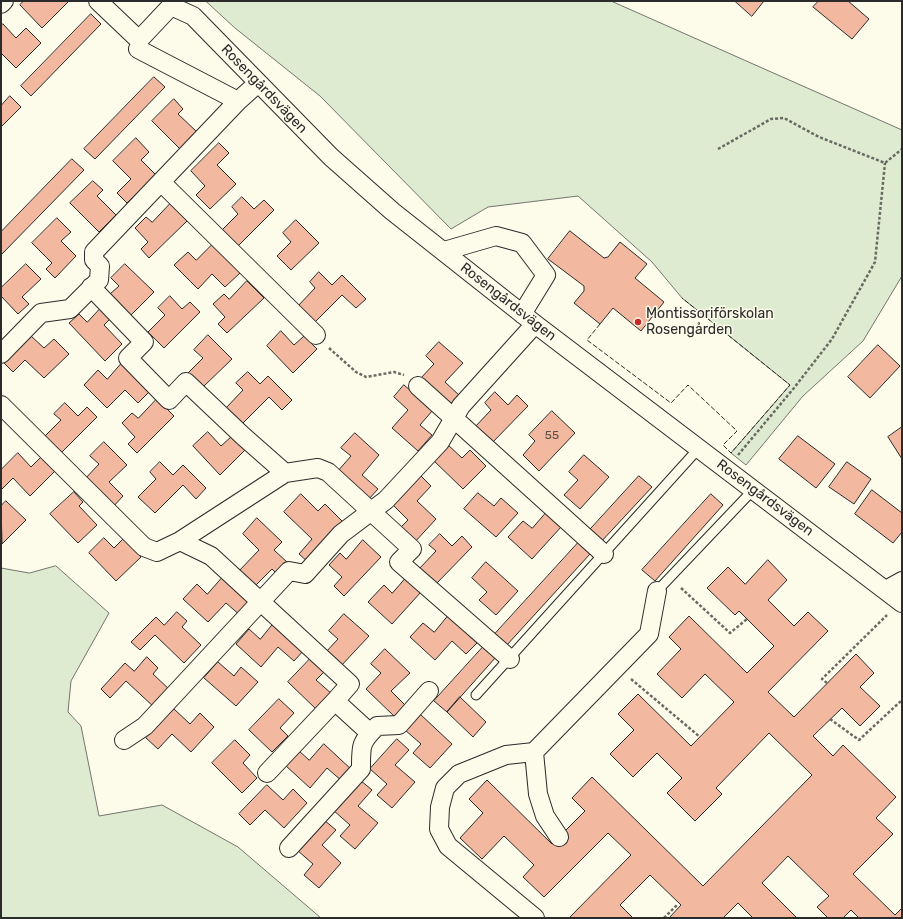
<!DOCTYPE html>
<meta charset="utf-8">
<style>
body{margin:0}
#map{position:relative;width:903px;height:919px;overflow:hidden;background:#fdfbea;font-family:Rubik,sans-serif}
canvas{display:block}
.frame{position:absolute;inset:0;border:2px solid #2b2b2b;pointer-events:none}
</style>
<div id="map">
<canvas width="903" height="919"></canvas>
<div class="frame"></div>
</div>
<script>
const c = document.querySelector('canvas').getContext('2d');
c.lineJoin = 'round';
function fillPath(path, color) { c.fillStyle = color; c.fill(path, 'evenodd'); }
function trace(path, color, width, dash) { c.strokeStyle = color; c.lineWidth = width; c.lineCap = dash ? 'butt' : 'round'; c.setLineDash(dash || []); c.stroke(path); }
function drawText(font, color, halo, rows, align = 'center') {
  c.font = font + ' Rubik,sans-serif'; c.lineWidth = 3; c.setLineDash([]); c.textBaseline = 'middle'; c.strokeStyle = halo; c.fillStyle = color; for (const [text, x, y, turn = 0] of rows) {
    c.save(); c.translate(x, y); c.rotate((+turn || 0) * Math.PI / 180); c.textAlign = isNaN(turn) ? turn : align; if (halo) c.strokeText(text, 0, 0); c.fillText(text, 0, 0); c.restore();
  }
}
const green = new Path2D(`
 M206,1H611L902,130V276L863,341L803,396L746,465L731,453L790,385L682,298L652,262L578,196L488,207L451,229L320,96L235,28Z
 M56,566L109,613L71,681L68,712L81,726L99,816L162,805L238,847L321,918H1V568L29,573Z`);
fillPath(green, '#deebd1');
trace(green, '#74746e', 1);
const building = new Path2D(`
 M24,1H69L42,28L20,5Z
 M735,1H764L752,16Z
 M819,1H848L869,19L852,39L813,7Z
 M91,14L101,24L31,96L21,86Z
 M3,24L16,38L26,28L41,43L16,68L1,53V26Z
 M154,77L165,87L95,159L84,149Z
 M10,96L21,107L1,127V106Z
 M174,99L183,109L178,114L197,132L180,149L152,121Z
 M136,138L149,152L141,160L156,175L127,203L117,193L131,179L113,161Z
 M219,143L229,153L217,165L236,184L210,209L196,195L205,186L191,171Z
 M72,159L84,170L1,255V232Z
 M93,181L103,190L97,196L116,215L99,232L70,203Z
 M242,197L254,209L264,200L274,210L237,247L221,231L238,214L232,207Z
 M170,204L187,221L149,258L141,249L148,242L135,228L146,217L152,222Z
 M57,218L71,232L61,241L76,256L55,278L46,269L52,263L32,243Z
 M296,220L319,243L291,270L277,256L291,242L283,233Z
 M570,231L604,258L608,257L620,242L647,264L635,278L664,302L641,331L613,308L600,324L574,303L584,291V286L548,259Z
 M212,245L240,273L225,287L212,274L198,289L174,265L188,252L196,260Z
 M26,264L41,279L22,297L29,304L18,314L1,296V288Z
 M125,264L154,292L131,315L110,294L119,286L111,278Z
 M319,272L332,285L342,275L366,299L356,308L342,295L314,323L297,307L315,288L310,282Z
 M247,281L264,298L227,333L218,324L225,317L213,304L224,294L229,299Z
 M170,296L182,309L190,302L200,312L164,348L148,332L165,315L158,308Z
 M100,309L110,319L104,325L122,344L105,361L69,323L79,314L87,322Z
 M281,331L294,345L304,336L317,349L293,373L267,346Z
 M208,335L232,359L203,387L188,373L203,358L194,350Z
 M31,336L44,348L54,339L69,354L44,378L25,360L13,372L4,363Z
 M439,342L463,363L445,382L461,397L451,407L420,379L434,364L426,356Z
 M878,345L900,366L870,398L848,377Z
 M122,363L150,391L138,403L125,390L107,408L84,385L98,370L107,379Z
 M248,372L260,384L268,376L292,400L282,410L269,397L242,424L226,408L243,390L236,383Z
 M404,385L433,410L420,425L432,435L418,451L392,428L408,410L394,397Z
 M495,392L508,405L517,395L528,406L491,444L474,428L491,410L485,403Z
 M157,399L174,416L137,453L128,444L135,437L122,423L132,413L138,418Z
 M65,403L78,416L87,407L97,417L60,454L43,438L61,420L54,414Z
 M552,411L575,433L539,471L523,455L535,441L529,435Z
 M902,427V459L888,437Z
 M208,432L221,446L232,436L245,450L220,475L193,446Z
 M355,433L379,455L362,475L378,489L368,500L337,472L351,456L341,448Z
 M798,436L835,464L816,488L779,459Z
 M104,442L127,465L109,482L123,496L112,508L84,480L99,464L90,456Z
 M447,444L462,458L470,450L486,466L463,489L432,459Z
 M18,453L31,467L41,457L55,471L30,496L13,478L1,490V470Z
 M584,455L609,477L580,509L564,495L578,480L569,472Z
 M160,462L173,475L183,465L206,488L196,499L183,485L155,513L138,497L156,479L150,472Z
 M847,462L871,479L854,504L829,487Z
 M420,475L431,486L417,501L436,519L413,544L398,530L408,520L392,504Z
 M639,476L652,487L599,544L587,533Z
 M872,490L902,513V532L893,543L855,514Z
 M74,492L83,502L79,506L97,525L78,543L50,514Z
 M478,493L494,506L501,498L518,513L496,537L464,509Z
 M301,494L318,511L325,504L344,523L308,562L299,554L312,539L284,512Z
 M711,494L723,505L655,581L642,570Z
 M6,501L26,520L2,544L1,506Z
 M546,513L561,527L532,559L508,537L523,521L532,528Z
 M257,518L282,542L274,550L288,563L277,574L272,569L254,587L238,572L259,550L243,534Z
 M440,534L452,546L462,536L472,547L436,584L419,569L436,551L429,545Z
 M104,538L114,548L123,539L141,557L116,581L89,553Z
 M363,540L381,557L344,596L334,586L342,577L329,565L340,553L346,559Z
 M578,543L590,554L506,646L494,635Z
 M768,560L787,580L768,600L794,626L808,612L828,631L768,692L794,717L856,654L874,673L860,687L880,706L860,726L842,708L813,736L833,756L843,745L896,797L876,818L893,834L853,874L895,915L902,908V918H859L851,910L843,918H828L817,907L829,896L788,856L762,883L797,918H753L738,903L723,918H669L681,905L650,875L620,905L633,918H569L631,855L608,833L544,897L523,877L534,865L504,836L482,859L460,838L483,813L469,799L487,780L552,844L585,811L572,798L592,777L703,886L812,775L769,733L716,788L722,794L695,821L667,793L682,778L657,753L633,777L610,754L634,730L618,714L638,694L691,746L734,702L705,674L682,698L657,674L681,649L669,637L689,616L747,673L774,646L739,611L735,615L707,588L728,567L745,584Z
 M486,562L518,591L496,615L479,600L487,592L472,578Z
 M222,578L252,605L241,616L226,603L208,622L183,599L197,584L207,594Z
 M406,578L421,592L392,624L368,602L384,585L392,593Z
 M177,612L187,621L182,627L201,645L184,663L155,635L140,650L131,642L156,617L164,625Z
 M344,614L369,636L340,667L325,653L338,639L329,631Z
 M448,616L477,643L466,654L452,641L435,660L410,637L423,623L434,632Z
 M274,623L304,650L294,661L278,647L261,667L236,644L249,629L260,639Z
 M484,646L496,657L447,712L434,701Z
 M385,649L410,673L391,691L406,706L395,717L366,689L381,673L371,664Z
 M147,657L158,668L153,674L171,691L155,708L126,681L110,698L101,689L125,663L134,671Z
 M310,659L324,672L316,680L332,694L317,710L288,682Z
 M218,662L234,676L241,667L258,682L236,706L204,678Z
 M460,697L486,722L473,737L447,712Z
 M279,699L294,713L280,728L288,736L272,752L249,730Z
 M174,709L190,724L200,713L214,727L191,752L172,734L158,749L146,738Z
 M420,714L452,744L430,768L413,753L421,744L405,730Z
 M397,739L409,750L395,765L415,782L392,808L377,795L387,784L370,769Z
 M235,740L250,755L243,763L257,778L242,793L212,763Z
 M324,744L353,771L343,782L327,768L310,788L285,765L298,750L309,760Z
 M360,780L372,790L358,806L378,823L355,849L340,836L350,825L333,810Z
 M267,785L283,800L293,789L307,803L284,828L265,810L250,825L239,814Z
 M324,820L336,830L322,845L341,863L319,888L304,875L313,864L297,850Z`);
fillPath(building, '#f2b8a0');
trace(building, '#2b2b2b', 1);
const lane = new Path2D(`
 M657,591L754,489
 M476,695L699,448`);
const street = new Path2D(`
 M98,1L139,40L171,6L193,16L331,157L392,211L535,324L902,603
 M1,4L4,1
 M138,49L238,101L258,83
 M161,182L316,335
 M444,251L496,236L522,243L546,275L522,314
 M91,287L144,342L128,358L169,400L186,382L243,436L285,473
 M1,354L41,313L70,309L99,280L100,266L94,260V252L238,101
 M418,386L604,554
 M1,405L144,547L157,552L180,541L285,473L318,468L328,472L412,549L399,562L510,659
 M180,541L211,556L350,684L335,701L370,733
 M886,590L902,581
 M124,740L145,726L289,571L305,574L341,534L386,500L440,442L461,406L535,324
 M534,752L538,794L545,816L559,837
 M267,773L335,701
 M289,848L361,769C361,745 360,743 377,726L399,725L429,691
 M535,918L448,846L439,829L440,807L445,788L459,774L506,755L534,752L649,634L657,591`);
trace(lane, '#2b2b2b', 11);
trace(street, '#2b2b2b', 20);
trace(new Path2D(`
 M718,149L771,119L784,118L819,137L885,163L902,149
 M329,348L356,372L366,377L394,372L404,375
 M738,455L794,388L832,339L875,262L885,163
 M681,588L730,633L747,619
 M631,679L700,737
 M827,683L822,679L887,615
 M830,719L859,740L902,700
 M664,918L677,905`), '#6a6964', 2.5, [3, 2]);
trace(lane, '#fdfbea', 9);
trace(street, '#fdfbea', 18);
trace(new Path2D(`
 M600,324L587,340L671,403L688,385L737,431L723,445L731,453L790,385L682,298`), '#2b2b2b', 1, [5, 2]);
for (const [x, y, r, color] of [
 [638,322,4,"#c62828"]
]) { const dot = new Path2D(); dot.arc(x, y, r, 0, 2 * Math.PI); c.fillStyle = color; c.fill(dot); trace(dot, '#fdfbea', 1.5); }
drawText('12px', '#5d4e48', null, [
 ["55",552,436]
]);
drawText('14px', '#2b2b2b', '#fdfbea', [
 ["Rosengårdsvägen",264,89,46],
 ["Rosengårdsvägen",508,302,38],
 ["Rosengårdsvägen",765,498,37]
]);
drawText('14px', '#2b2b2b', '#fdfbea', [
 ["Montissoriförskolan",646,314],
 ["Rosengården",646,330]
], 'left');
</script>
